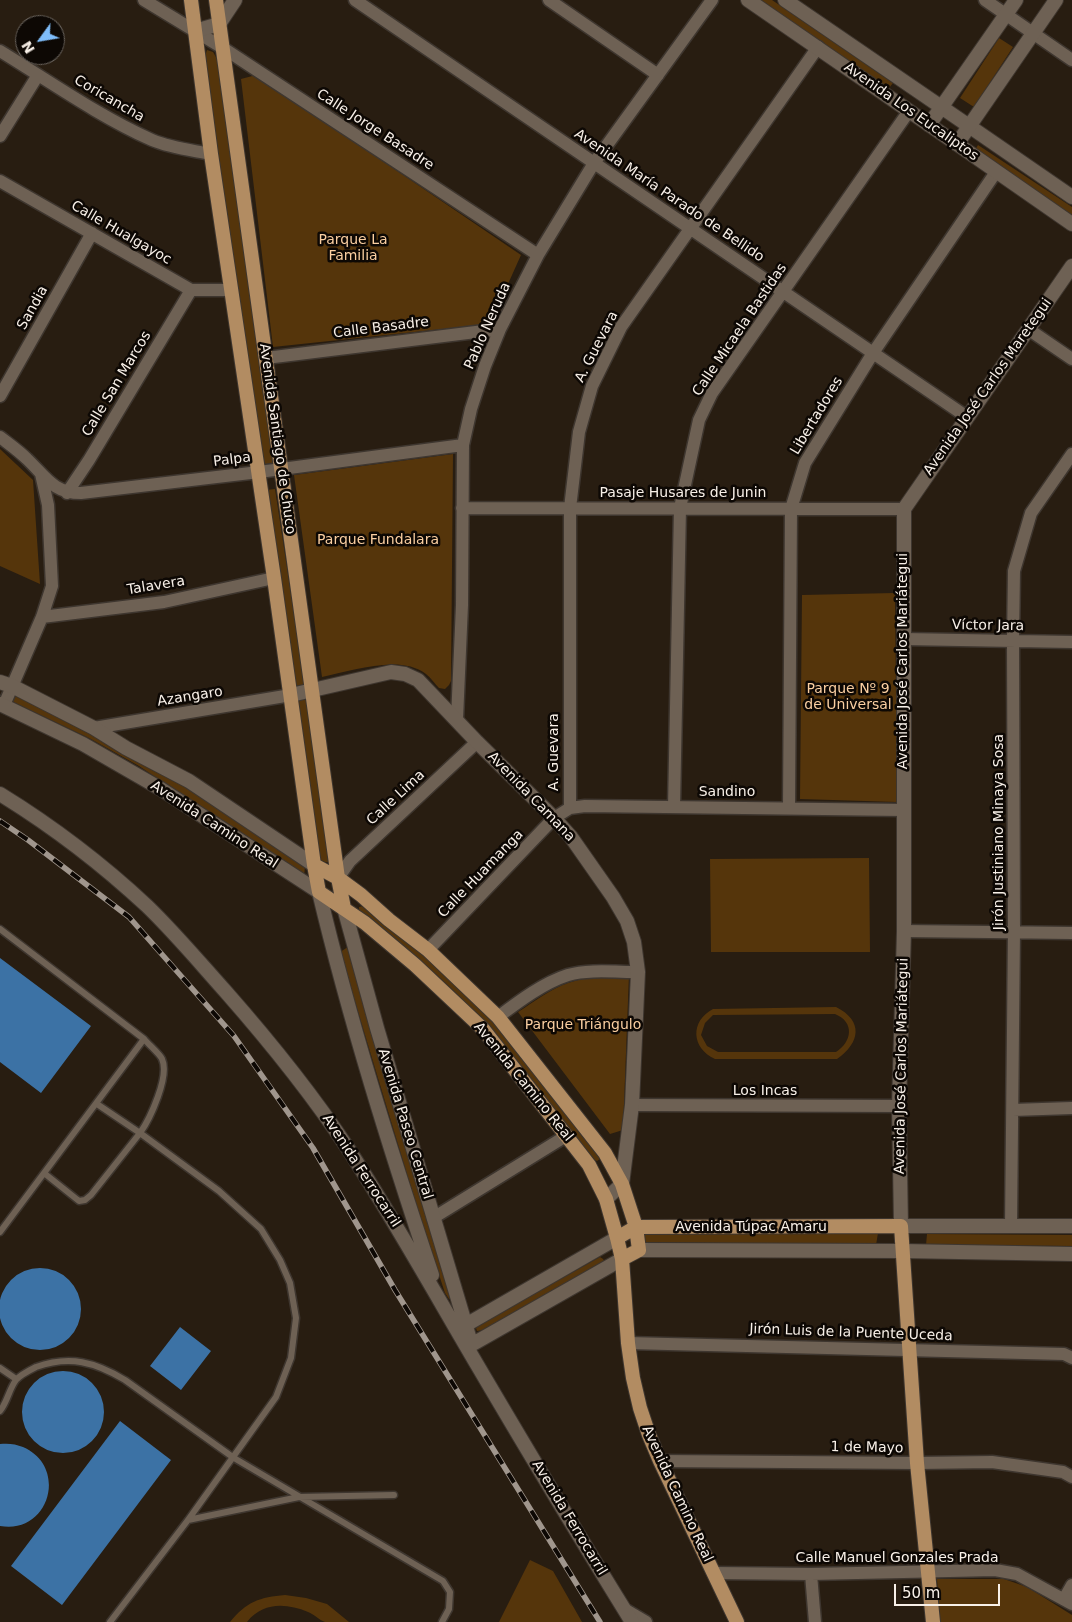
<!DOCTYPE html>
<meta charset="utf-8">
<style>
body{margin:0}
#map{position:relative;width:1072px;height:1622px;overflow:hidden;background:#281d11;font-family:"DejaVu Sans",sans-serif}
canvas{display:block}
.north{position:absolute;left:15px;top:15px;width:50px;height:50px;box-sizing:border-box;background:#0d0804;border:1px solid #6b655f;border-radius:50%;rotate:238deg;font-size:14px;font-weight:700;line-height:20px;text-align:center;color:#f8f0e8}
.north::after{content:'';display:block;margin:auto;width:18px;height:22px;background:#7fbdfa;clip-path:polygon(50% 0,100% 100%,50% 72%,0 100%)}
.scale{position:absolute;left:894px;top:1584px;width:106px;height:22px;box-sizing:border-box;border:2px solid #f8f0e8;border-top:0;padding-left:6px;font-size:15px;line-height:18px;white-space:nowrap;color:#f8f0e8;-webkit-text-stroke:4px #0d0804;paint-order:stroke}
</style>
<div id="map">
<canvas width="1072" height="1622"></canvas>
<div class="north">N</div>
<div class="scale">50 m</div>
</div>
<script>
const c = document.querySelector('canvas').getContext('2d');
c.lineJoin = 'round';
function fillPath(path, color) { c.fillStyle = color; c.fill(path, 'evenodd'); }
function trace(path, color, width, dash) { c.strokeStyle = color; c.lineWidth = width; c.lineCap = dash ? 'butt' : 'round'; c.setLineDash(dash || []); c.stroke(path); }
function drawText(font, color, halo, rows, align = 'center') {
  c.font = font + ' "DejaVu Sans",sans-serif'; c.lineWidth = 5; c.setLineDash([]); c.textBaseline = 'middle'; c.strokeStyle = halo; c.fillStyle = color; for (const [text, x, y, turn = 0] of rows) {
    c.save(); c.translate(x, y); c.rotate((+turn || 0) * Math.PI / 180); c.textAlign = isNaN(turn) ? turn : align; if (halo) c.strokeText(text, 0, 0); c.fillText(text, 0, 0); c.restore();
  }
}
fillPath(new Path2D(`
 M757,0H772L893,83L889,88L886,89Z
 M999,38L1013,47L974,107L960,98Z
 M207,50L213,52L217,59L274,463L261,465L204,59Z
 M256,75L521,255L490,324L273,347L241,79Z
 M978,145L1072,207V216L975,150Z
 M0,449L33,480L40,584L0,566Z
 M453,454L451,681L449,685L445,689L439,688C435,684 431,678 426,674C400,654 352,671 322,677L294,475Z
 M275,489L332,863L319,861L266,490Z
 M895,593L897,802L800,799L802,595Z
 M15,696L86,728L206,799L305,866L304,877L139,766L89,738L13,702Z
 M869,858L870,952H711L710,859Z
 M363,906L440,969L498,1025L600,1155V1159L597,1161L593,1159C552,1107 512,1051 466,1003C433,969 396,940 359,911V907Z
 M348,947L453,1297L449,1299L445,1293L419,1214L340,952Z
 M629,975L623,1130L610,1134L518,1012C534,1002 550,989 568,983C588,976 609,975 629,975Z
 M836,1007C864,1021 860,1043 837,1059H715C691,1048 690,1021 713,1009ZM835,1014C855,1022 852,1042 836,1052H718L707,1046L701,1035L705,1023L713,1015Z
 M645,1230L878,1233L876,1245L645,1242L641,1239Z
 M927,1234L1072,1235V1246L926,1245Z
 M600,1257L603,1259L605,1262L602,1265L484,1330L477,1331L476,1328L478,1325Z
 M530,1560L553,1571L582,1622H499Z
 M937,1579H1004L1027,1587L1072,1615V1622H940Z
 M285,1595L306,1598L327,1604L349,1622C342,1622 332,1622 325,1622C319,1620 314,1614 308,1612C286,1603 263,1602 247,1622H230C246,1602 260,1597 285,1595Z`), '#55350b');
fillPath(new Path2D(`
 M0,958L91,1026L41,1093L0,1062Z
 M-1 1309a41 41 0 1 1 82 0a41 41 0 1 1-82 0Z
 M180,1327L211,1351L181,1390L150,1366Z
 M22 1412a41 41 0 1 1 82 0a41 41 0 1 1-82 0Z
 M120,1421L171,1460L62,1605L11,1566Z
 M0,1444C8,1443 16,1444 23,1447C69,1467 49,1535 0,1526Z`), '#3c72a5');
const service = new Path2D(`
 M0,929L144,1039C148,1044 160,1054 162,1059C170,1076 150,1119 140,1133L219,1191L261,1229L280,1260L290,1283L296,1318L291,1358L276,1397L188,1520L110,1622
 M44,1173L79,1201L85,1200L91,1195L140,1133L97,1104
 M0,1232L144,1039
 M0,1368L16,1379
 M0,1411C8,1401 9,1389 16,1380C20,1375 30,1370 36,1367C70,1355 95,1362 125,1380L234,1458L443,1581L450,1592L449,1609L442,1622
 M188,1520L299,1497L394,1495`);
const minor = new Path2D(`
 M144,0L223,48L538,255
 M355,0L967,417
 M549,0L658,75
 M985,0L1072,60
 M0,51C49,81 100,117 152,140C171,148 191,150 211,154
 M0,136L38,75
 M0,181L191,290H232
 M1028,329L1072,359
 M266,358L500,329
 M0,396L92,233
 M0,437C9,444 19,451 27,459C46,477 53,493 81,493L259,472L463,445
 M67,493L89,460L191,290
 M462,508L904,509
 M42,617L164,602L274,578
 M904,639L1072,642
 M4,705L42,617L52,586L48,505L41,474
 M457,719L462,605L463,445L471,409L485,366L500,329L538,255L594,163L712,0
 M94,728L291,695
 M674,807L680,508L699,420L712,393L909,111
 M789,807L791,509L805,463L873,353L996,172
 M570,808V508L579,432L592,386L621,327L818,47
 M338,878L350,861L477,742
 M904,931L1072,933
 M428,950L554,818L570,808L585,806L903,810
 M498,1017C518,1002 543,983 568,975C588,969 616,972 638,972
 M632,1105L899,1106
 M1013,1110L1072,1108
 M433,1218L566,1136
 M1011,1226L1014,931L1013,642L1014,571L1031,513L1072,454
 M628,1343L1064,1354L1072,1358
 M660,1461L917,1463L992,1462L1063,1472L1072,1477
 M714,1573L811,1574L995,1570L1017,1574L1072,1604
 M811,1574L815,1622
 M1064,1599L1072,1585
 M624,1609L646,1622`);
const tertiary = new Path2D(`
 M195,31L219,24L235,0
 M969,126L1072,197
 M957,144L1072,224
 M1072,266L904,509V931L899,1106L901,1226H1072
 M291,695L391,672L405,674L418,680L477,742L554,818L571,837L613,897L627,921L634,942L638,972L632,1105L622,1184L606,1199
 M0,794C52,826 102,864 147,906C175,933 200,963 226,992C270,1042 312,1094 349,1150C395,1221 436,1295 479,1368C529,1453 580,1538 632,1622
 M319,892C350,1022 390,1149 432,1275
 M344,908L377,1028L471,1343
 M639,1250L902,1251L1072,1254
 M457,1330L617,1238
 M471,1345L622,1259`);
const secondary = new Path2D(`
 M748,0L957,144L1056,0
 M785,0L969,126
 M929,125L1016,0
 M0,682L12,686L94,728L126,748L189,781L314,865
 M0,704L83,744L161,789L319,892`);
const primary = new Path2D(`
 M191,0L211,154L274,578L314,865L319,892L365,923L415,965L483,1029L589,1165L606,1199L617,1238L622,1259L628,1343L633,1378L640,1408L649,1435L660,1461L737,1622
 M216,0L338,878L344,908
 M314,865L338,878L361,895L389,920L428,950L498,1017L605,1153L622,1184L636,1227L639,1250L622,1259
 M617,1238L636,1227L901,1226L917,1463L933,1622`);
trace(service, '#3e362f', 9);
trace(minor, '#3e362f', 15);
trace(tertiary, '#3e362f', 16);
trace(secondary, '#3e362f', 16);
trace(primary, '#3e362f', 16);
trace(service, '#6e6154', 6);
trace(minor, '#6e6154', 12);
trace(tertiary, '#6e6154', 14);
trace(secondary, '#6e6154', 14);
trace(primary, '#b28c62', 14);
const rail = new Path2D(`
 M0,821L28,840L129,917L234,1036L313,1148L395,1290L600,1622`);
trace(rail, '#a0968d', 5.5);
trace(rail, '#0d0804', 4, [11]);
drawText('14px', '#f8f0e8', '#0d0804', [
 ["Coricancha",109,99,30],
 ["Avenida Los Eucaliptos",911,112,35],
 ["Calle Jorge Basadre",375,130,33],
 ["Avenida María Parado de Bellido",669,196,34],
 ["Calle Hualgayoc",121,233,30],
 ["Sandia",33,308,-61],
 ["Pablo Neruda",488,326,-66],
 ["Calle Basadre",381,328,-7],
 ["Calle Micaela Bastidas",740,330,-56],
 ["A. Guevara",597,347,-63],
 ["Calle San Marcos",117,384,-59],
 ["Avenida José Carlos Maretegui",988,387,-55],
 ["Libertadores",817,416,-59],
 ["Avenida Santiago de Chuco",277,439,82],
 ["Palpa",232,460,-7],
 ["Pasaje Husares de Junin",683,493],
 ["Talavera",156,586,-9],
 ["Víctor Jara",988,626,1],
 ["Avenida José Carlos Mariátegui",903,661,-90],
 ["Azangaro",190,697,-9],
 ["A. Guevara",554,752,-90],
 ["Sandino",727,792],
 ["Avenida Camana",531,797,46],
 ["Calle Lima",396,798,-43],
 ["Avenida Camino Real",214,825,33],
 ["Jirón Justiniano Minaya Sosa",999,832,-90],
 ["Calle Huamanga",481,874,-46],
 ["Avenida José Carlos Mariátegui",902,1066,-89],
 ["Avenida Camino Real",523,1082,51],
 ["Los Incas",765,1091],
 ["Avenida Paseo Central",405,1124,73],
 ["Avenida Ferrocarril",361,1171,57],
 ["Avenida Túpac Amaru",751,1227],
 ["Jirón Luis de la Puente Uceda",851,1333,2],
 ["1 de Mayo",867,1448,1],
 ["Avenida Camino Real",677,1494,65],
 ["Avenida Ferrocarril",569,1518,59],
 ["Calle Manuel Gonzales Prada",897,1558]
]);
drawText('14px', '#fbcfa1', '#0d0804', [
 ["Parque La",353,240],
 ["Familia",353,256],
 ["Parque Fundalara",378,540],
 ["Parque Nº 9",848,689],
 ["de Universal",848,705],
 ["Parque Triángulo",583,1025]
]);
</script>
